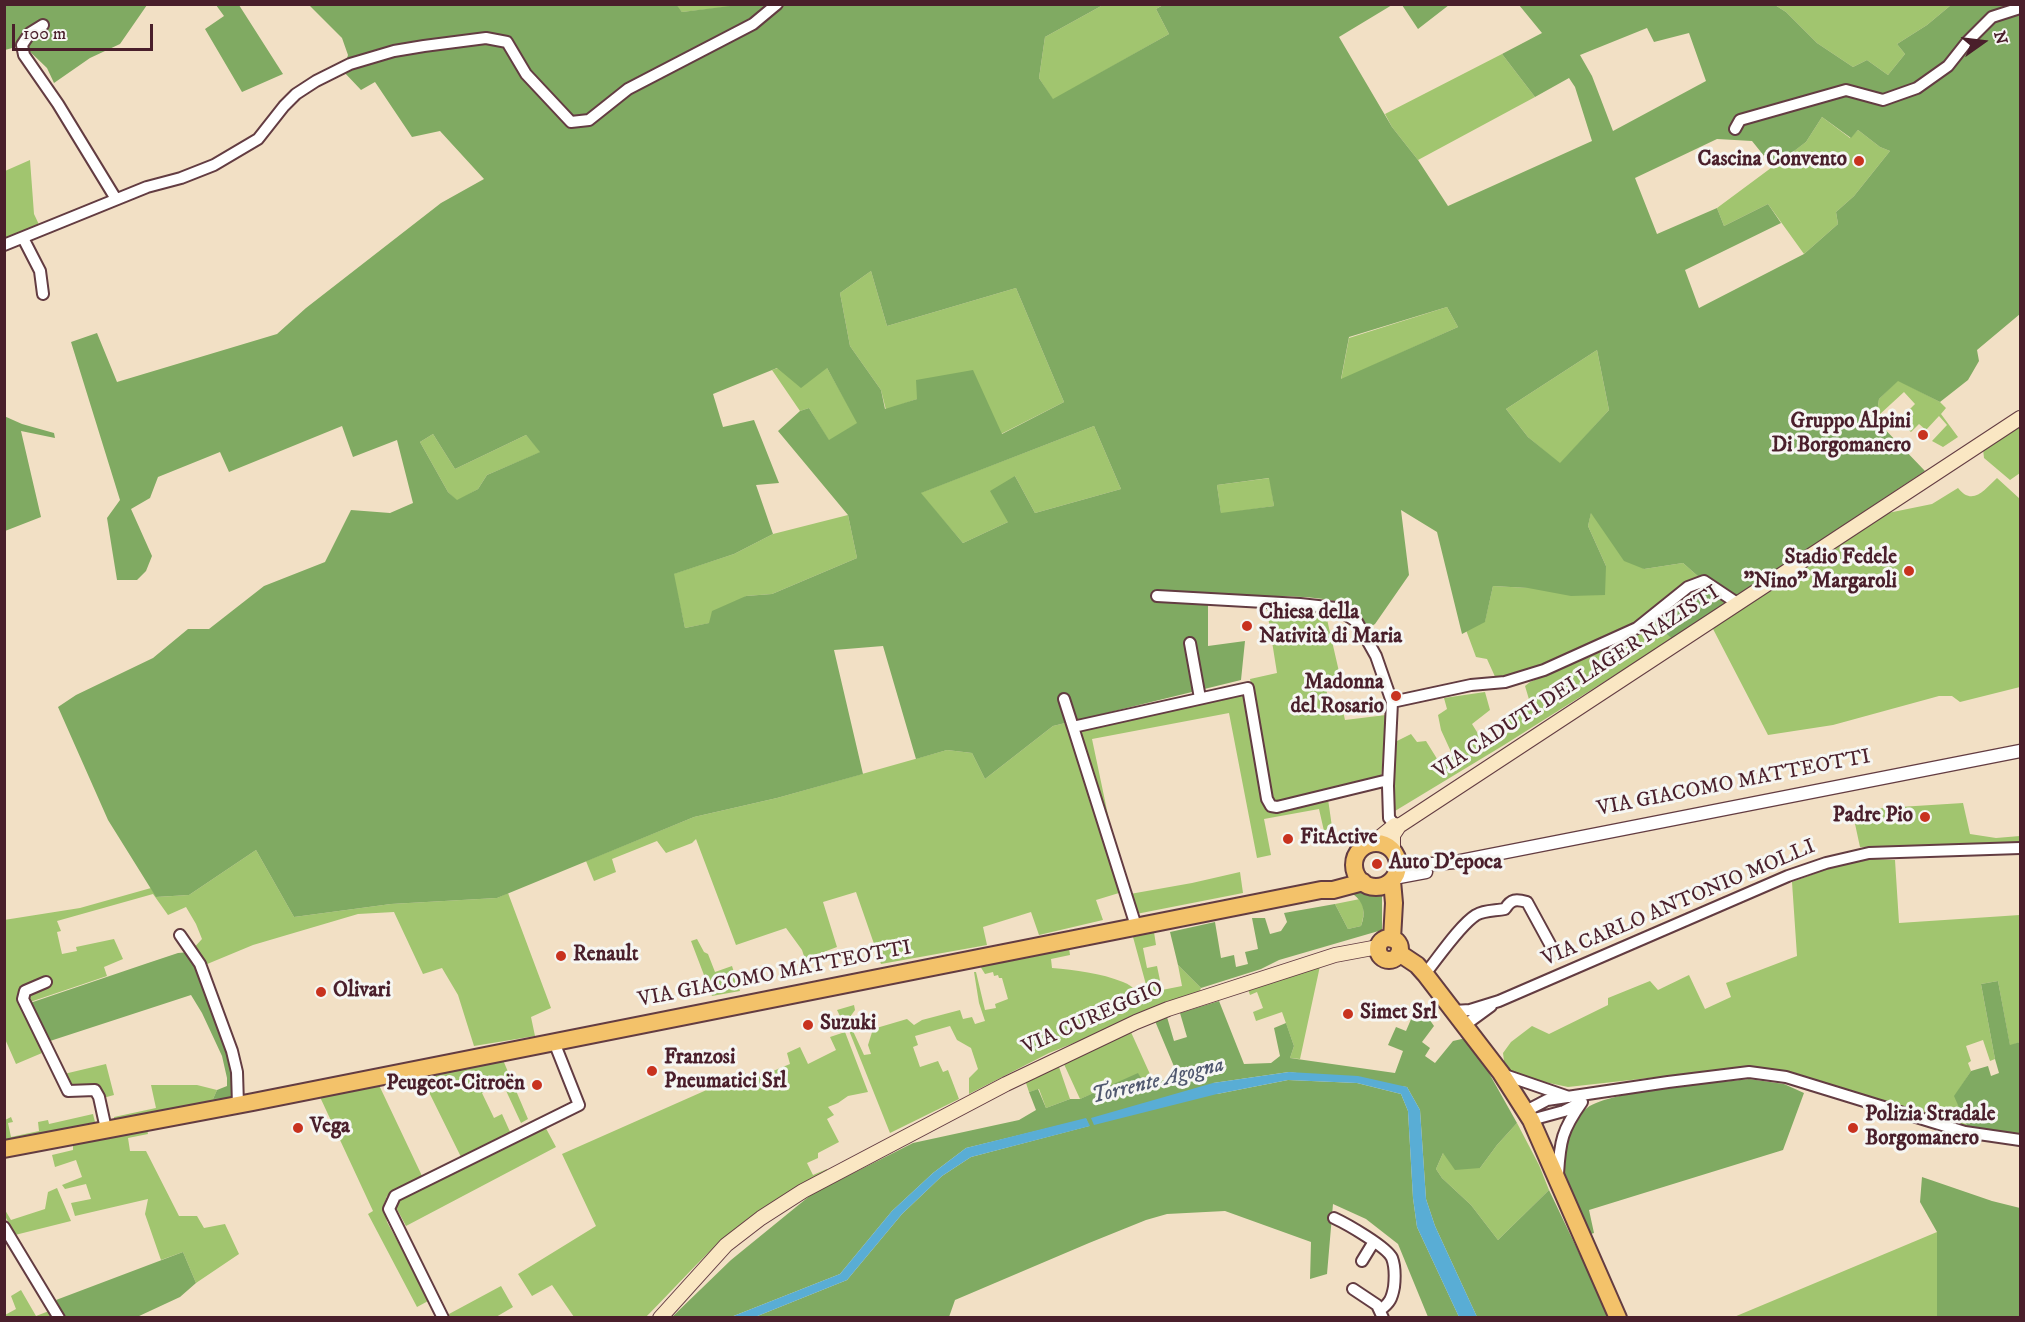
<!DOCTYPE html>
<meta charset="utf-8">
<style>
body{margin:0}
#map{position:relative;width:2025px;height:1322px;overflow:hidden;background:#f2e0c5;font-family:"IM FELL DW Pica",serif}
canvas{display:block}
.frame{position:absolute;inset:0;border:6px solid #4a1f2b;pointer-events:none}
.north{position:absolute;left:1953px;top:12px;width:60px;height:60px;-webkit-text-stroke:4px #f6f6f2;paint-order:stroke;rotate:76deg;font-size:16px;font-weight:700;line-height:24px;text-align:center;color:#4a1f2b}
.north::after{content:'';display:block;margin:auto;width:21px;height:27px;background:#4a1f2b;clip-path:polygon(50% 0,100% 100%,50% 72%,0 100%)}
.scale{position:absolute;left:12px;top:24px;width:141px;height:27px;box-sizing:border-box;border:3px solid #4a1f2b;border-top:0;padding-left:8px;font-size:18px;line-height:21px;white-space:nowrap;color:#4a1f2b;-webkit-text-stroke:4px #f6f6f2;paint-order:stroke}
</style>
<div id="map">
<canvas width="2025" height="1322"></canvas>
<div class="frame"></div>
<div class="north">N</div>
<div class="scale">100 m</div>
</div>
<script>
const c = document.querySelector('canvas').getContext('2d');
c.lineJoin = 'round';
function fillPath(path, color) { c.fillStyle = color; c.fill(path, 'evenodd'); }
function trace(path, color, width, dash) { c.strokeStyle = color; c.lineWidth = width; c.lineCap = dash ? 'butt' : 'round'; c.setLineDash(dash || []); c.stroke(path); }
function drawText(font, color, halo, rows, align = 'center') {
  c.font = font + ' "IM FELL DW Pica",serif'; c.lineWidth = 6; c.setLineDash([]); c.textBaseline = 'middle'; c.strokeStyle = halo; c.fillStyle = color; for (const [text, x, y, turn = 0] of rows) {
    c.save(); c.translate(x, y); c.rotate((+turn || 0) * Math.PI / 180); c.textAlign = isNaN(turn) ? turn : align; if (halo) c.strokeText(text, 0, 0); c.fillText(text, 0, 0); c.restore();
  }
}
fillPath(new Path2D(`
 M676,5H746L682,12Z
 M1103,5H1163L1156,9L1169,34L1053,100L1039,78L1045,37Z
 M1775,5H1951L1927,25L1897,44L1905,54L1888,75L1867,60L1853,67L1817,43L1786,12Z
 M1502,54L1535,97L1418,160L1392,127L1385,114Z
 M1822,117L1850,138L1858,130L1880,147L1890,151L1854,196L1836,212L1838,224L1804,254L1768,204L1724,226L1717,208L1806,142Z
 M30,160L34,214L42,231L5,245V171Z
 M871,271L887,326L1016,288L1064,402L1001,434L917,399L886,410L881,390L850,346L840,293Z
 M1447,307L1458,327L1341,380L1349,338Z
 M1597,350L1609,410L1560,464L1528,437L1506,409Z
 M778,368H827L858,423L829,441L809,408L800,411L772,370Z
 M1898,380L1940,402L1946,408L1941,414L1958,437L1943,447L1932,441L1947,425L1939,416L1926,430L1919,424L1911,432L1898,421L1915,404L1904,392L1879,415L1876,420L1879,399Z
 M2020,424V473L2010,480L1984,458L1983,449Z
 M1094,426L1121,489L1035,513L1015,476L1008,522L963,543L920,493Z
 M433,434L455,469L526,435L541,452L487,475L478,489L457,501L448,492L420,442Z
 M1270,478L1274,506L1221,514L1217,485Z
 M1997,478L2020,499V687L1960,702L1952,696H1939L1833,725L1768,735L1712,627L1883,514L1932,504L1958,488C1973,507 1985,489 1997,478Z
 M1591,512L1644,569L1683,563L1700,578L1633,626L1545,667L1497,681L1487,659L1476,657L1466,630L1485,621L1493,586L1528,588L1606,566L1588,526Z
 M848,515L857,558L772,594L746,596L710,623L685,628L673,574L734,554L773,534Z
 M1267,610L1326,615L1340,676L1325,682L1329,704L1341,703L1345,720L1386,715L1381,781L1327,792L1332,827L1324,831L1319,809L1264,819L1271,855L1257,858L1229,713L1092,739L1121,877L1130,894L1192,883L1240,872L1243,893L1126,916L1119,893L1096,900L1103,920L1039,935L1031,912L983,927L987,945L881,964L856,892L823,902L837,947L805,959L802,950L786,928L736,945L696,839L692,843L666,853L657,841L612,859L616,872L594,881L586,861L694,817L777,798L947,750L972,753L985,779L1053,726L1086,718L1089,724L1244,693L1263,805L1274,803L1250,679L1277,673Z
 M1652,621L1672,639L1504,745L1395,811L1394,763L1397,741L1411,734L1417,742L1426,741L1439,762L1452,754L1441,730L1438,715L1447,709L1444,698L1485,692L1490,710L1472,724L1485,745L1511,731L1504,716L1531,706L1525,686L1530,682C1571,664 1616,649 1652,621Z
 M1963,803L1970,834L1996,838L2020,836V844L1860,847L1852,810Z
 M256,850L294,917L391,904L497,898L508,893L551,1008L531,1017L535,1036L474,1046L458,995L442,968L423,974L394,912L358,914L253,945L200,967L190,952L202,939L196,924L186,907L168,915L153,894L57,921L61,931L57,932L62,954L77,951L76,947L114,939L123,959L104,967L107,976L33,1001L22,1008L42,1053L16,1064L5,1039L4,920L80,908L151,888L157,897L189,895Z
 M1872,859L1895,860L1899,923L2020,915V1042L2010,1046L1998,981L1981,984L1995,1059L1990,1061L1983,1040L1966,1046L1971,1061L1968,1063L1971,1071L1955,1096L1967,1126L1788,1072L1748,1067L1568,1087L1535,1080L1505,1069L1503,1053L1511,1042L1532,1026L1549,1034L1608,1005V998L1650,981L1658,990L1689,975L1705,1009L1731,997L1726,983L1797,956L1792,882L1833,867Z
 M1360,899C1365,907 1364,917 1361,926L1348,929L1335,904Z
 M1154,932L1156,945L1143,948L1147,968L1157,966L1162,990L1182,986L1178,965L1201,988L1199,993L1049,1053L969,1094V1078L978,1069L971,1048L957,1040L950,1026L915,1036L918,1045L913,1047L920,1067L938,1061L943,1072L948,1070L959,1099L890,1133L848,1028L844,1024L837,1010L854,1005L855,1010L850,1017L853,1031L864,1055L871,1054L868,1045L873,1029L907,1019L914,1025L922,1020L960,1010L963,1019L972,1017L975,1024L985,1021L979,1003L974,972H976L985,1010L996,1008L995,1004L1008,999L1002,978H999L998,975L994,976L993,972L985,974L980,966L1069,948L1070,955L1051,959L1052,968C1075,970 1101,973 1123,982C1136,987 1130,991 1148,992L1133,937Z
 M697,939L704,952L708,954L715,972L732,966L740,991L712,996L691,941Z
 M1320,966L1300,1059L1290,1058L1294,1046L1282,1012L1256,1021L1253,1012L1263,1008L1257,992L1250,995L1248,989Z
 M1130,1030L1154,1083L1146,1088L1138,1074L1080,1099L1063,1062Z
 M845,1032L868,1092L848,1096L838,1103L828,1107L834,1115L827,1119L839,1142L818,1153V1158L807,1163L813,1175L827,1169V1172C799,1187 771,1201 746,1220C709,1248 678,1285 646,1317H574L552,1285L532,1296L518,1274L596,1226L562,1154L745,1073L749,1081L790,1064L787,1053L800,1047L808,1064L836,1050L830,1037Z
 M503,1060L528,1119L521,1123L502,1082L482,1093L494,1118L502,1114L511,1134L462,1159L421,1076Z
 M106,1064L114,1095L103,1098L99,1085L72,1087L64,1074Z
 M1058,1064L1070,1099L1046,1108L1039,1089L1029,1092L1025,1080Z
 M378,1083L423,1178L387,1196L384,1204L387,1222L430,1300L417,1307L368,1214L373,1211L320,1097Z
 M151,1085H197L217,1090L213,1099L233,1098L114,1122V1117L156,1108Z
 M93,1114L95,1122L5,1144V1120L11,1117L13,1122L8,1123L11,1137L39,1131L38,1122L48,1120L49,1124Z
 M542,1121L556,1147L406,1226L392,1200Z
 M1517,1123L1539,1165L1549,1190L1498,1240L1471,1205L1442,1178L1436,1169L1443,1153L1480,1168L1497,1145Z
 M147,1129L148,1134L128,1138L130,1151H146L179,1216H197L204,1228L225,1224L239,1254L196,1283L183,1252L161,1260L145,1214L148,1199L75,1216L71,1203L91,1199L86,1184L65,1189L62,1185L82,1177L76,1160L55,1167L52,1155L73,1150V1143Z
 M57,1188L71,1221L15,1235L5,1216V1210L11,1220L45,1209L48,1192Z
 M1937,1232V1317H1734Z
 M501,1286L513,1307L496,1317H450L449,1314Z
 M21,1290L36,1316L49,1311L53,1318H5V1315L16,1309L11,1296Z`), '#a1c56f');
fillPath(new Path2D(`
 M676,4L682,12L746,4L1103,5L1045,37L1039,78L1053,99L1169,34L1156,9L1163,5H1392L1339,37L1392,127L1418,160L1448,206L1592,141L1575,87L1569,78L1535,97L1502,54L1542,33L1519,5H1775L1786,12L1817,43L1853,67L1867,60L1888,75L1905,54L1897,44L1927,25L1951,5H2020V314L1977,350L1979,361L1968,380L1940,402L1898,381L1879,399L1876,420L1925,471L1672,639L1652,621L1704,588L1700,578L1683,563L1644,569L1624,561L1591,513L1588,526L1606,566L1605,595L1571,596L1528,588L1493,586L1485,622L1462,634L1437,532L1401,510L1409,575L1375,624L1370,627C1361,621 1358,611 1347,606C1319,591 1242,598 1208,598V646L1245,641L1241,680L1053,726L985,779L972,753L947,750L916,759L883,646L834,650L863,774L777,798L694,817L497,898L391,904L294,917L256,850L189,895L156,897L108,820L58,707L76,695L153,658L188,629H209L264,586L325,562L351,510L390,513L413,503L397,440L353,457L342,426L229,472L220,452L158,477L150,498L131,509L152,556L146,571L137,580H117L107,518L120,500L71,342L97,333L117,382L277,334L306,308L441,203L484,179L440,131L412,137L375,82L361,90L343,71L348,55L342,38L309,5ZM1647,28L1654,42L1689,33L1706,81L1613,131L1592,76L1580,55ZM1822,117L1851,138L1858,130L1880,147L1890,151L1854,196L1836,212L1838,224L1804,254L1699,308L1685,270L1781,223L1768,204L1724,226L1717,208L1657,234L1635,178L1717,139L1752,141L1773,167L1806,142ZM871,271L887,326L1016,288L1064,402L1002,434L973,370L916,380L917,399L885,409L881,390L850,346L840,293ZM1447,307L1458,327L1341,379L1349,337ZM1597,350L1609,410L1560,463L1528,437L1506,409ZM777,368L801,388L827,368L857,423L829,440L809,408L800,411L778,431L848,515L857,558L772,594L746,596L712,611L709,623L685,628L674,574L734,554L773,534L756,485L779,483L754,420L723,427L713,394ZM1094,426L1121,489L1035,513L1015,476L990,491L1008,522L963,543L921,493ZM433,434L455,469L526,435L540,452L487,475L478,489L457,500L448,492L420,442ZM1269,478L1274,506L1221,513L1217,485Z
 M5,5H147L120,44L90,58L54,83L47,68L23,45L5,50Z
 M216,5H239L283,74L242,92L205,29L224,16Z
 M1402,5H1449L1418,29Z
 M4,416L22,424L54,433L55,438L21,431L41,517L5,531Z
 M1368,887L1376,890L1382,896V930L1279,960L1261,969L1201,988L1178,965L1170,932L1215,922L1221,958L1234,955L1236,967L1248,964L1245,952L1258,949L1252,918H1265L1270,934L1281,931L1287,922L1284,913L1335,904L1348,929L1361,926C1366,913 1364,902 1353,894L1352,890Z
 M190,952L200,967L235,1073L233,1098L213,1099L217,1090L227,1086V1078L222,1056L202,1013L191,995L47,1042L30,1003L148,963L178,953Z
 M1998,981L2010,1045L2020,1042V1133L1998,1132L1967,1126L1954,1096L1971,1071L1988,1066L1991,1076L1999,1073L1995,1059L1981,984Z
 M1219,1001L1244,1064L1271,1063L1280,1056L1274,1028L1286,1023L1294,1046L1290,1058L1395,1073L1403,1051L1388,1045L1396,1027L1406,1031L1418,1003L1434,1026L1422,1042L1430,1048L1425,1056L1435,1063L1453,1041L1466,1038L1485,1066L1517,1123L1497,1145L1480,1168L1455,1170L1443,1153L1436,1169L1442,1178L1471,1205L1498,1240L1549,1190L1600,1297L1608,1317H1477L1435,1226L1426,1199L1420,1110L1407,1087L1289,1072L1213,1083L1217,1094L1288,1080L1357,1083L1401,1094L1408,1111L1413,1198L1417,1227L1459,1317H1428L1398,1244L1366,1219L1333,1204L1327,1274L1310,1279L1311,1242L1225,1211L1167,1214L1146,1220L1089,1243L955,1300L949,1317H755L847,1280L902,1214L942,1176L971,1157L1089,1126L1086,1119L966,1148L933,1173L892,1211L840,1274L731,1317L671,1318L731,1260L812,1194L913,1143L1019,1120L1036,1110L1029,1092L1038,1089L1046,1108L1070,1099H1080L1138,1073L1147,1088L1154,1083L1178,1076L1155,1021L1167,1017L1174,1041L1187,1037L1180,1013Z
 M1749,1079L1784,1084L1804,1093L1783,1150L1589,1210L1594,1233L1588,1235C1581,1217 1570,1198 1566,1180C1561,1160 1570,1120 1587,1108C1611,1090 1715,1083 1749,1079Z
 M1922,1177L1992,1201L2020,1208V1317H1937V1232L1920,1202Z
 M183,1252L196,1283L180,1297L137,1317H64L56,1300Z`), '#80aa62');
fillPath(new Path2D(`
 M1289,1072L1358,1076L1407,1087L1420,1110L1426,1199L1435,1226L1477,1317H1459L1417,1227L1413,1198L1408,1111L1401,1094L1357,1083L1288,1080L1217,1094L1094,1125L1091,1118L1213,1083Z
 M1086,1118L1090,1126L971,1157L942,1176L902,1214L847,1280L755,1317H731L840,1274L892,1211L933,1173L966,1148Z`), '#59add5');
const minor = new Path2D(`
 M43,25L30,33L22,45L24,55L58,104L116,199
 M1735,129L1740,120L1846,90L1883,100L1917,88L1948,66L1967,42L1992,17L2020,8
 M23,238L40,271L43,294
 M4,245L147,187L181,178L214,165L258,139L284,106L296,94L316,81L350,64L394,51L424,46L486,38L507,42L526,74L571,122L589,120L628,89L753,24L777,4
 M1157,596L1300,604L1336,608L1357,622L1376,656L1392,702L1388,786L1389,818L1395,825
 M1190,643L1200,698
 M1064,699L1073,727L1248,688L1267,799L1271,806L1277,807L1388,780
 M1392,702L1471,685L1505,682L1544,670L1637,628L1688,587L1704,581L1737,603
 M1073,727L1136,926
 M180,935L200,964L232,1051L237,1072L238,1105
 M1425,974C1438,958 1460,925 1476,915C1485,910 1495,911 1505,909C1511,899 1516,899 1527,902L1551,946
 M46,982L25,991L23,999L68,1091L95,1090L99,1097L106,1129
 M1454,1011L1470,1010L1499,1001L1788,876L1826,863L1869,853L2020,848
 M1465,1025L1491,1006
 M1502,1074L1569,1097
 M1526,1111L1547,1100L1668,1082L1749,1072L1786,1077L1965,1132L2020,1140
 M1531,1120L1564,1111L1580,1103
 M1558,1174C1560,1141 1562,1130 1582,1102
 M1334,1218C1347,1224 1387,1247 1392,1258C1395,1266 1395,1278 1394,1287C1392,1298 1390,1303 1380,1310
 M4,1227L59,1318
 M1362,1261L1373,1243
 M1353,1289L1377,1305L1383,1318
 M443,1318L389,1209L395,1196L579,1105L554,1042`);
const tertiary = new Path2D(`
 M1398,867L1455,862L2020,751
 M1394,878L1426,872`);
const secondary = new Path2D(`
 M1374,842L1395,825L1399,826L2020,418
 M1393,849V835L1399,826
 M660,1318L726,1245L761,1218L803,1191L1006,1084L1136,1022L1168,1009L1335,955L1378,947`);
const primary = new Path2D(`
 M1354 865a22 22 0 1 1 44 0a22 22 0 1 1-44 0Z
 M1392,881L1394,903L1392,939
 M1378 949a11 11 0 1 1 22 0a11 11 0 1 1-22 0Z
 M1399,953L1417,965L1425,974L1501,1073L1531,1120L1618,1318
 M4,1149L253,1102L1321,890H1333L1363,882`);
trace(minor, '#633c42', 14);
trace(tertiary, '#633c42', 15);
trace(secondary, '#633c42', 16);
trace(primary, '#633c42', 20);
trace(minor, '#fff', 10);
trace(tertiary, '#fff', 12);
trace(secondary, '#fae7c3', 14);
trace(primary, '#f3c26a', 16);
for (const [x, y, r, color] of [
 [1859,161,6,"#c8321e"],
 [1923,435,6,"#c8321e"],
 [1909,571,6,"#c8321e"],
 [1247,626,6,"#c8321e"],
 [1396,696,6,"#c8321e"],
 [1925,817,6,"#c8321e"],
 [1288,839,6,"#c8321e"],
 [1377,864,6,"#c8321e"],
 [561,956,6,"#c8321e"],
 [321,992,6,"#c8321e"],
 [1348,1014,6,"#c8321e"],
 [808,1025,6,"#c8321e"],
 [652,1071,6,"#c8321e"],
 [537,1085,6,"#c8321e"],
 [298,1128,6,"#c8321e"],
 [1853,1128,6,"#c8321e"]
]) { const dot = new Path2D(); dot.arc(x, y, r, 0, 2 * Math.PI); c.fillStyle = color; c.fill(dot); trace(dot, '#f6f6f2', 2); }
drawText('bold 21px', '#4a1f2b', '#f6f6f2', [
 ["Cascina Convento",1847,161,"right"],
 ["Gruppo Alpini",1911,423,"right"],
 ["Di Borgomanero",1911,447,"right"],
 ["Stadio Fedele",1897,559,"right"],
 ["\"Nino\" Margaroli",1897,583,"right"],
 ["Chiesa della",1259,614],
 ["Natività di Maria",1259,638],
 ["Madonna",1384,684,"right"],
 ["del Rosario",1384,708,"right"],
 ["Padre Pio",1913,817,"right"],
 ["FitActive",1300,839],
 ["Auto D'epoca",1389,864],
 ["Renault",573,956],
 ["Olivari",333,992],
 ["Simet Srl",1360,1014],
 ["Suzuki",820,1025],
 ["Franzosi",664,1059],
 ["Pneumatici Srl",664,1083],
 ["Peugeot-Citroën",525,1085,"right"],
 ["Polizia Stradale",1865,1116],
 ["Borgomanero",1865,1140],
 ["Vega",310,1128]
], 'left');
drawText('21px', '#4a1f2b', '#f6f6f2', [
 ["VIA CADUTI DEI LAGER NAZISTI",1577,683,-33],
 ["VIA GIACOMO MATTEOTTI",1734,784,-11],
 ["VIA CARLO ANTONIO MOLLI",1679,904,-23],
 ["VIA GIACOMO MATTEOTTI",775,975,-11],
 ["VIA CUREGGIO",1093,1019,-24]
]);
drawText('italic 22px', '#50586f', '#f6f6f2', [
 ["Torrente Agogna",1158,1082,-14]
]);
</script>
